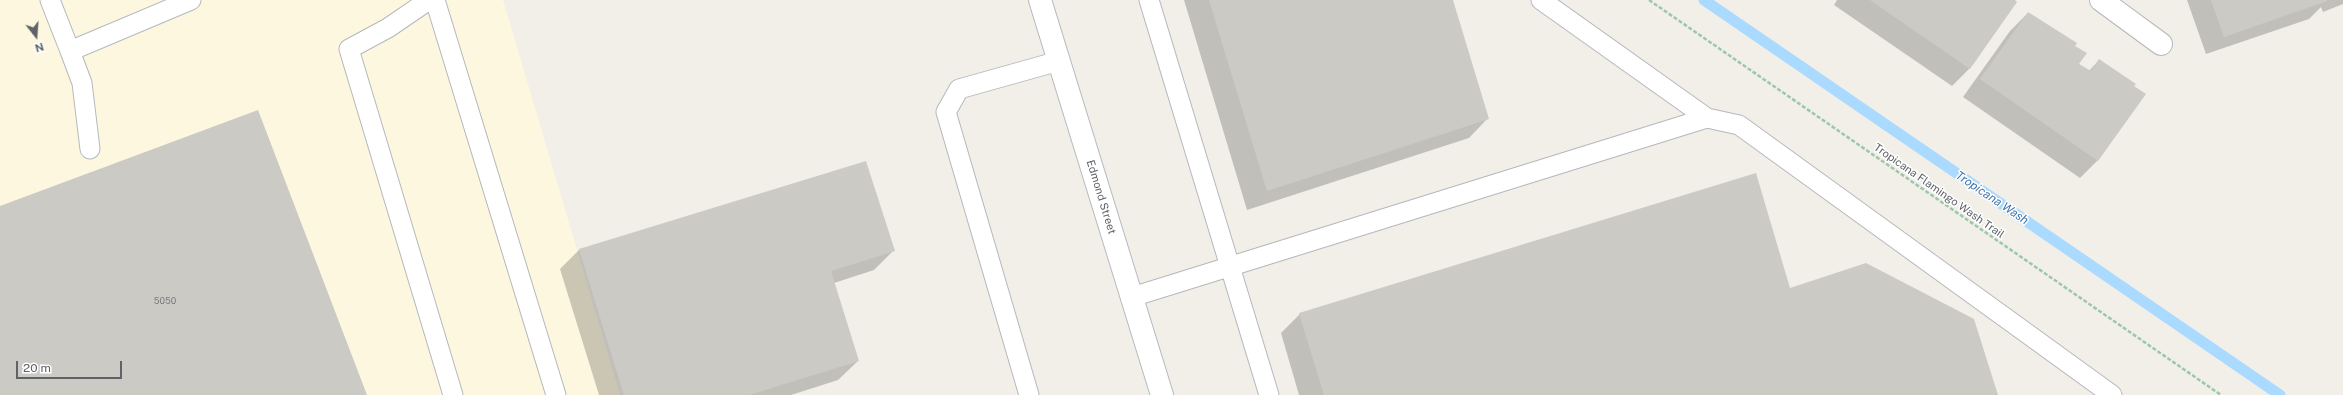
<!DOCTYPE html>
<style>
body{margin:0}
#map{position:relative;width:2343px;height:395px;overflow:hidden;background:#f1efe8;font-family:"Public Sans",sans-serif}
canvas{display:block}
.north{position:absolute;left:16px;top:16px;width:40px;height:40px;-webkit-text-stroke:3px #fff;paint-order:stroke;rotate:163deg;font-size:11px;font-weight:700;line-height:16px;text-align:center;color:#5f6368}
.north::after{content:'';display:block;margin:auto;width:14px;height:18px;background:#5f6368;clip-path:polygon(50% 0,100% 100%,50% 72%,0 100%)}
.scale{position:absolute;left:16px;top:361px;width:106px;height:18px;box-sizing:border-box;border:2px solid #5f6368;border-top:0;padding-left:5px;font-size:12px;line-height:14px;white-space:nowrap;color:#5f6368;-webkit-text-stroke:3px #fff;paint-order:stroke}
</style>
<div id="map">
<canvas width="2343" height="395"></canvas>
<div class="north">N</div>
<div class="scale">20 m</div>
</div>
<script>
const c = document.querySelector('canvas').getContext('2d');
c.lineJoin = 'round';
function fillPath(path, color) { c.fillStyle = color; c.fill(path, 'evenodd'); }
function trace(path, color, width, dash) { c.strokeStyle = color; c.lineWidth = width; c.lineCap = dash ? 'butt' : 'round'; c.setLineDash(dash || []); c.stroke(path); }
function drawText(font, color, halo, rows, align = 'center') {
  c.font = font + ' "Public Sans",sans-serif'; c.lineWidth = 3; c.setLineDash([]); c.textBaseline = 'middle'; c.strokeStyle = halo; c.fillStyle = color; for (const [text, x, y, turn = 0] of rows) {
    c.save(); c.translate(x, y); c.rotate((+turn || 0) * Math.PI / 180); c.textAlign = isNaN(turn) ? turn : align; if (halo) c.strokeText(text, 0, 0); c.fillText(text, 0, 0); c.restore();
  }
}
fillPath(new Path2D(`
 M0,0H503L620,395H0Z`), '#fef7e0');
fillPath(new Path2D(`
 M1184,0H1452L1488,118L1469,138L1247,210Z
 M1837,0H2013L1970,68L1952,86L1834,5Z
 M2187,0H2343V4L2323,12L2321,7L2309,19L2206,54Z
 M2028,13L2074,46L2078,64L2089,71L2099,60L2144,94L2097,161L2080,178L1963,97L2010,31Z
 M580,249L893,251L874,270L834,283L858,361L838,380L791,395H599L560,269Z
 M1300,314L1997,395H1299L1281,333Z`), '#0003');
trace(new Path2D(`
 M1704,0L2280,395`), '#aadaff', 11);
fillPath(new Path2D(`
 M1209,0H1453L1489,119L1267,191Z
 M1870,0H2015L2017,2L1970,69Z
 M2211,0H2327V1L2224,37Z
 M2028,12L2077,43L2075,46L2087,53L2079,64L2091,71L2099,59L2136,84L2134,86L2146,94L2098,161L1980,79Z
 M258,110L367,395H0V206Z
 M866,161L895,251L831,271L859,361L749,395H624L579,249Z
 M1756,173L1790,288L1866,263L1974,319L1998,395H1324L1299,313Z`), '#cccac5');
const lane = new Path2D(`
 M50,0L70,51
 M429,0L388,28L349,49L453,395
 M435,0L556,395
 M1149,0L1269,395
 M1541,0L1707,118
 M90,149L82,83L70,51L191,0
 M1132,297L1707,118L1739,125L2112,395
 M1029,395L946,112L959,89L1059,61`);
const street = new Path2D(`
 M2101,0L2161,44`);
const secondary = new Path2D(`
 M1040,0L1162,395`);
trace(lane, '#b5b8bc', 21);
trace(street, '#b5b8bc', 24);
trace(secondary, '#b6babf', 24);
trace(new Path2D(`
 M1649,0L2221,395`), '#9cc7a9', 2.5, [4, 2]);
trace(lane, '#fff', 19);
trace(street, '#fff', 22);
trace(secondary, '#fff', 22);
drawText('9px', '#7a7d7f', null, [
 ["5050",165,301]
]);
drawText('11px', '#5f6368', '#fff', [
 ["Tropicana Flamingo Wash Trail",1939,191,35],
 ["Edmond Street",1101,197,73]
]);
drawText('italic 12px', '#4174aa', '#fff', [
 ["Tropicana Wash",1992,198,34]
]);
</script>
